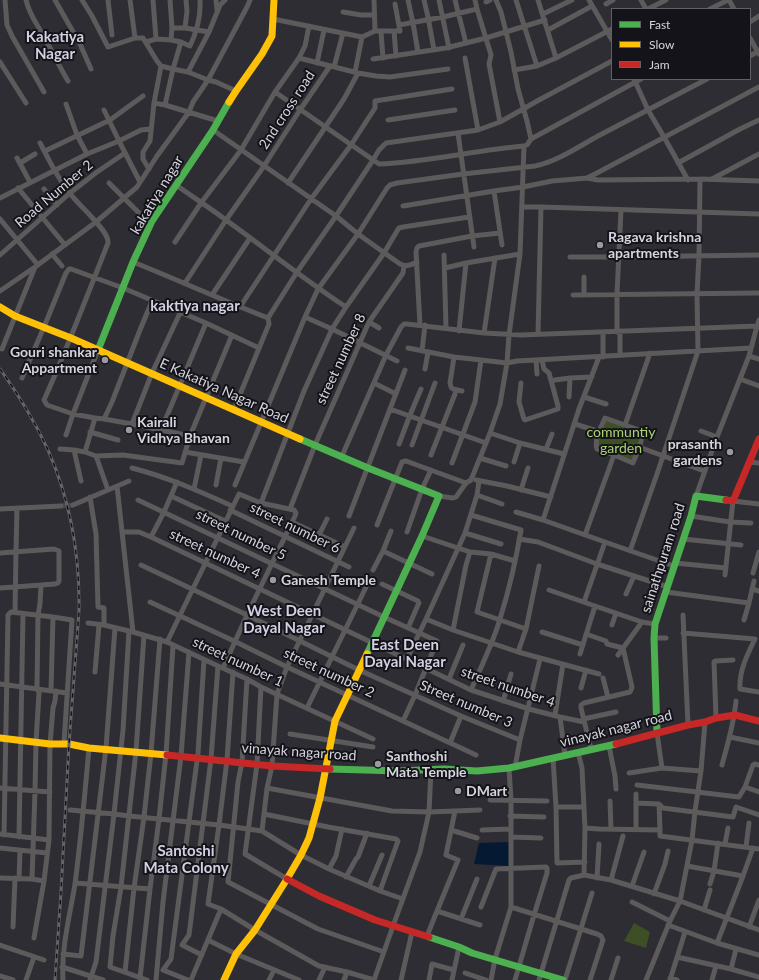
<!DOCTYPE html>
<style>
body{margin:0}
#map{position:relative;width:759px;height:980px;overflow:hidden;background:#2e2d33;font-family:Lato,sans-serif}
canvas{display:block}
.legend{position:absolute;left:611px;top:8px;width:140px;height:72px;box-sizing:border-box;background:#141319;border:1px solid #616067;margin:0;padding:5px 7px;list-style:none;font-size:12px;color:#d5d4dc}
.legend li{display:flex;align-items:center;gap:8px;height:20px}
.legend b{width:20px;border:1px solid #616067}
</style>
<div id="map">
<canvas width="759" height="980"></canvas>
<ul class="legend">
<li><b style="height:5px;background:#4caf50"></b>Fast</li>
<li><b style="height:5px;background:#ffc107"></b>Slow</li>
<li><b style="height:5px;background:#c62828"></b>Jam</li>
</ul>
</div>
<script>
const c = document.querySelector('canvas').getContext('2d');
c.lineJoin = 'round';
function fillPath(path, color) { c.fillStyle = color; c.fill(path, 'evenodd'); }
function trace(path, color, width, dash) { c.strokeStyle = color; c.lineWidth = width; c.lineCap = dash ? 'butt' : 'round'; c.setLineDash(dash || []); c.stroke(path); }
function drawText(font, color, halo, rows, align = 'center') {
  c.font = font + ' Lato,sans-serif'; c.lineWidth = 4; c.setLineDash([]); c.textBaseline = 'middle'; c.strokeStyle = halo; c.fillStyle = color; for (const [text, x, y, turn = 0] of rows) {
    c.save(); c.translate(x, y); c.rotate((+turn || 0) * Math.PI / 180); c.textAlign = isNaN(turn) ? turn : align; if (halo) c.strokeText(text, 0, 0); c.fillText(text, 0, 0); c.restore();
  }
}
fillPath(new Path2D(`
 M605,419L641,433L633,463L597,448Z
 M634,923L650,932L646,948L624,941Z`), '#3e4e25');
fillPath(new Path2D(`
 M509,842L510,866L474,864L479,843Z`), '#051a32');
trace(new Path2D(`
 M61,506L73,505`), '#47464c', 5, [5, 2.5]);
trace(new Path2D(`
 M5,0L7,25L12,36L44,92
 M26,0C29,14 37,24 44,37C52,51 59,66 68,81
 M55,0L80,44L91,69
 M82,0L92,16L108,47L135,38H143L157,61L161,66L173,69L188,72L208,80L216,82L236,91
 M108,0L112,35
 M130,0L135,38
 M153,0L156,39
 M170,0L172,28L171,40
 M216,0L217,10
 M374,0L375,31
 M408,0L413,23L418,52
 M424,0L428,17L434,50
 M439,0L449,48
 M455,0L466,43
 M475,0L477,9L491,55L489,64L500,122
 M516,0L537,66
 M538,0L556,58
 M589,0L612,40
 M641,0L646,9
 M729,0L734,9
 M486,2L490,0
 M606,4L613,0
 M648,9L666,0
 M710,9L728,0
 M343,12L361,15H374
 M543,14L572,0
 M273,19L362,37L375,31H394L396,56
 M750,22L759,16
 M399,25L443,17L477,9
 M172,28H185L209,32
 M185,28L187,11L186,0
 M548,30L592,6
 M394,31H400L395,4
 M381,32L383,58
 M750,38L759,54
 M146,42L156,39L171,40L181,42
 M750,56L759,51
 M299,58L358,73L376,76L390,77L448,69
 M465,58L478,130
 M373,59L446,48L486,38L545,20
 M0,62L26,103
 M317,63L324,30
 M334,67L343,33
 M514,70L537,66L556,58L612,29
 M188,72L209,32L220,5L225,0
 M355,72L362,37
 M634,79L648,110L664,137L688,180
 M275,92L379,164C428,162 476,150 524,146L527,145L531,139L527,121L518,89L511,52L501,12L496,0
 M154,103L165,105L218,121
 M66,104L77,135L87,154
 M165,105L173,69L181,42L190,46C197,31 201,16 200,0
 M104,110L119,141L140,182
 M388,120L455,110
 M213,130L336,216L358,234L400,264C406,267 411,265 417,262
 M458,133L474,247
 M531,139L641,79
 M40,143C48,158 55,173 65,187C72,197 80,205 88,213C94,220 109,234 108,243C87,296 67,349 44,400L47,405L73,414L95,418L104,419L132,424L190,436
 M45,151L110,120L143,96
 M17,158L30,182
 M20,163L35,154
 M678,163L740,129L759,120
 M149,169L143,159V152L150,141L154,103L161,66
 M587,178L597,173L759,87
 M712,179L759,154
 M109,183L141,215L152,221
 M288,183L344,99L358,73
 M176,185C193,197 210,208 226,220C266,249 305,280 346,307
 M18,188L65,245
 M44,189L57,205
 M494,191L502,245
 M0,198L87,154L119,141L141,130L151,129
 M403,206L494,191L523,187L552,181L587,178L598,180L700,179L759,181
 M522,207H541
 M0,219L38,265
 M175,242L201,203L241,150L275,92L299,58L305,46L309,26
 M52,254L62,266
 M0,255L70,193L97,172L125,153
 M444,255L446,328
 M570,257H619L759,255
 M133,262C178,280 222,300 268,318
 M445,268L466,263L520,254
 M584,277V295
 M185,283L226,220L264,166L300,110L330,66
 M0,291L35,267L96,222L137,187L157,156L189,112L193,102L208,80L247,7L250,0
 M212,295L250,238
 M573,295L759,293
 M240,307L311,199L351,145L375,108V101L452,89
 M305,317L332,329L397,361
 M369,322L379,328
 M420,325L416,252L417,248L419,246L472,236L500,233
 M459,331L466,263
 M620,331V355
 M603,332V357
 M617,332V294L621,210
 M484,333L495,258
 M538,334L541,207L759,214
 M408,348L454,357L481,360L507,363L517,361L751,348
 M2,349L35,267
 M422,351L425,325
 M749,356L759,359
 M454,357L450,383L451,387L453,389L462,391
 M536,360L537,374
 M425,369L428,352
 M22,378L44,327L66,273L69,269H71L123,288L206,323L259,348
 M740,379L759,386
 M555,380L570,378L592,377
 M374,383L396,394
 M521,383L519,402L524,419L525,420L558,409V406L549,373L544,369L542,360
 M569,397L570,378
 M584,397L606,404
 M234,409L269,324L268,318L297,272L336,216L373,160L379,150L386,143L478,130L500,122L539,100L612,61
 M390,409L486,443
 M605,418L639,430C646,438 636,454 633,463L614,455L597,449C594,440 601,427 605,418Z
 M104,419L112,402L140,330L152,301
 M132,424L152,373L180,313
 M575,424L600,432
 M625,425L650,353
 M161,430L206,323
 M701,431L717,437
 M90,432L118,440
 M490,433L520,443L564,454
 M66,435L73,414L98,350
 M399,444L410,415L421,389
 M412,445L435,383
 M639,447L704,471
 M60,449L74,450
 M546,449L552,434
 M85,452L95,418
 M185,452L244,462
 M431,455L455,394
 M96,456L108,490
 M342,456L386,355L401,327L404,324H407L484,333L521,335L757,326L759,320
 M480,458L506,466
 M514,462L520,443
 M749,462L759,463
 M452,463L475,402L481,360
 M132,468C167,477 199,491 232,506
 M476,480L507,486L551,497
 M81,481L74,450L85,452L96,456L123,455L182,463L190,436L232,335
 M216,485L221,458
 M235,485L305,317L318,289L358,234L387,188L390,185L397,183L463,174L535,166C558,161 578,147 598,136C634,117 670,98 707,79
 M117,486L133,632
 M194,489L201,455
 M521,490L528,468
 M477,495L502,504
 M171,496L225,521
 M439,496L453,498L456,497L466,483L471,480L490,433L500,404L507,363L509,335L520,254L524,146
 M696,496L717,437L749,356L757,326
 M90,497L96,534L98,607L104,608V625
 M138,500L384,617L437,641L415,695L403,721
 M261,503L304,391L332,329L346,307L384,253L397,231L399,228L403,227L469,217
 M73,505L129,481
 M0,509L61,506
 M290,509L315,445L369,322L403,273L404,266
 M230,510L349,567
 M516,512L543,520L605,542L674,566
 M471,515L521,530C516,560 509,590 500,619C493,643 481,667 471,690
 M349,516L405,370
 M691,516L730,522L751,523
 M543,520L579,409L599,357
 M292,522L345,547
 M377,525L402,462L406,461L466,483
 M391,531L383,551L432,574
 M122,532H139L151,537L471,690L529,709L560,717L584,722
 M407,532L422,489L431,470
 M465,533L501,544
 M319,535L327,519
 M585,535L614,455
 M422,536L470,552L491,554L515,561
 M151,537L164,512L177,482
 M519,539L538,542L597,564L668,587
 M683,539L741,545
 M630,551L657,474L698,351L697,294L699,256L700,179
 M0,553L54,549L59,551V581L58,583L55,584L0,588
 M491,554L477,612L526,629
 M675,563L726,568
 M141,565L247,615L359,670L461,716L520,740
 M373,570L383,551
 M753,573L759,552
 M725,575L733,501L759,504
 M382,584L418,601L419,603L418,605L408,628
 M752,589L759,591
 M549,590L595,606L642,622L655,624
 M666,592L749,603L754,581
 M626,594L634,576
 M150,602L234,641L287,667L476,755
 M584,602L605,542
 M15,612L16,551L17,508
 M683,615L688,725
 M426,619L453,630L518,652L599,674
 M744,620L749,603
 M88,623L104,625L133,632L167,642L218,666L247,679L261,687L373,739
 M612,625L616,613
 M453,630L466,565L470,552
 M542,632L583,645
 M683,633L755,639C747,655 739,671 740,689L759,692
 M586,634L606,641L607,644L623,648L632,687L631,690L630,692L584,703L581,705V708L591,749
 M144,635L136,751L121,887L113,936L110,967L147,980
 M654,638H666
 M167,642L239,494L261,503L294,510L296,513L295,516L247,615L223,668
 M518,652L526,629L539,566
 M580,654L595,606
 M618,655L642,622
 M407,659L426,619L465,533L477,495L479,481
 M95,672L99,625
 M233,672L227,760L219,825L208,904L221,909L255,930L319,966L347,972L374,980
 M603,678L608,697
 M247,679L242,762L238,782L228,882L318,929L384,952
 M449,679L463,645
 M0,684L67,693
 M261,687L257,764L245,854L287,879
 M581,688L586,670
 M51,691L53,617
 M503,701L511,674
 M307,708L369,581
 M555,715L563,664
 M560,717L565,755
 M716,718L714,662L715,661L733,660
 M583,719L616,712
 M657,733L662,768L701,771
 M290,734L373,747
 M730,737L759,743
 M450,743L461,716
 M609,746L615,776L616,789
 M578,752L582,768L585,828L584,875
 M553,758L556,807L557,863L585,862
 M722,765C728,743 734,723 736,701
 M515,767L520,740L540,659
 M629,773L662,768
 M637,785L697,792L739,797L745,787L753,765L755,764L759,765
 M745,787L759,792
 M0,788L50,792
 M267,788L392,811L429,812L480,810
 M490,800L547,801
 M610,801L611,829
 M636,803L659,804L663,808L733,817L736,807L759,815
 M659,804L660,830
 M556,807H584
 M70,810L114,814L129,816L219,825L248,829L262,831L301,855L329,869L380,891L403,899
 M264,814L328,827L396,839L398,841L380,891
 M510,816L544,817
 M585,828L599,829L660,830V836L759,849
 M636,829V794
 M451,830L477,838
 M482,830L510,829
 M262,831L267,788L272,766L277,694L287,667L354,528
 M0,834L49,840
 M4,835L8,615L11,612L53,617L72,620L64,743
 M19,837L23,614
 M511,837L541,838
 M725,844L728,828
 M746,847L749,823
 M0,848L47,853
 M687,866L743,876
 M329,869L336,856L342,829
 M346,877L356,859L358,857L367,833
 M0,878L32,879L44,881
 M597,878L599,844
 M19,879L20,851
 M32,879L35,791L36,742L39,693L37,688L38,615L40,604L41,585
 M611,880L623,836
 M75,883L150,889
 M710,884L714,871L718,843
 M369,886L382,855
 M632,886L644,852
 M654,894L665,864L668,851
 M632,902L670,921
 M481,907L496,869L546,867L547,868V873L534,915L515,980
 M511,907L597,934L601,936L603,940L590,980
 M704,910L710,890
 M437,911L480,925
 M461,919L477,879
 M668,925L717,943L759,955
 M13,927L15,878
 M749,927L759,900
 M427,936L437,911L458,860L446,855L455,811
 M34,938L44,881L49,840L50,744L53,708L55,701L56,691
 M208,940L236,954L299,980
 M717,943L743,876L753,848
 M0,945L44,960
 M63,954L81,956L106,748L115,628
 M202,955L182,945L189,935L211,759L218,666
 M677,957L731,969L759,977
 M62,967L103,980
 M731,969L736,949
 M125,972L134,888L144,817L151,753L160,639
 M465,973L486,980
 M0,976L13,980
 M140,978L150,889L159,819L166,754L173,646
 M670,978L677,980
 M26,980L34,957
 M63,980C61,948 70,915 75,884C81,838 85,793 89,748
 M90,980L96,962L114,814L123,730L129,631
 M156,980L163,902L181,756L189,652
 M188,980L163,970L171,959L198,753L204,660
 M191,980L221,909
 M269,980L274,970
 M319,980L325,967
 M344,980L347,972
 M374,980L393,926L420,852L429,812L431,770
 M401,980L412,932
 M429,980L432,964L454,970
 M452,980L459,947
 M491,980L495,959L511,907V800L509,768
 M539,980L569,880L571,878L584,875L611,880L680,901L759,930
 M565,980L592,893
 M611,980L618,958
 M646,980L670,921L680,901L692,840L695,811L701,771L705,722
 M670,980L685,932
 M712,980L716,966`), '#5d5a5b', 5);
trace(new Path2D(`
 M98,350L133,262L152,221L213,130L229,102
 M300,439L368,468L439,496L422,536L367,654
 M657,733L654,638L655,624L691,516L696,496L726,500
 M330,769L399,771L444,769L477,771L509,768L616,744
 M429,937L459,947L472,953L563,980`), '#4caf50', 7);
trace(new Path2D(`
 M229,102L236,91L262,54L272,36L274,0
 M0,307L15,316L71,338L300,439
 M0,738L50,744H69L89,748L167,755
 M224,980L236,954L255,930L287,879L301,855L309,838L320,798L335,721L367,654`), '#ffc107', 7);
trace(new Path2D(`
 M726,500L733,501L759,439
 M616,744L688,725L705,722L716,718L735,715L759,721
 M167,755L272,766L330,769
 M287,879L319,896L375,920L429,937`), '#c62828', 7);
const rail = new Path2D(`
 M0,369C18,394 35,422 48,450C70,500 80,556 79,611L69,744L61,892L55,980`);
trace(rail, '#646365', 3);
trace(rail, '#141319', 1.5, [4.5]);
for (const [x, y, r, color] of [
 [600,245,4,"#9b9aa1"],
 [105,360,4,"#9b9aa1"],
 [129,430,4,"#9b9aa1"],
 [730,452,4,"#9b9aa1"],
 [273,580,4,"#9b9aa1"],
 [378,764,4,"#9b9aa1"],
 [458,791,4,"#9b9aa1"]
]) { const dot = new Path2D(); dot.arc(x, y, r, 0, 2 * Math.PI); c.fillStyle = color; c.fill(dot); trace(dot, '#141319', 1.5); }
drawText('14px', '#d5d4dc', '#141319', [
 ["2nd cross road",287,110,-57],
 ["Road Number 2",54,194,-40],
 ["kakatiya nagar",157,195,-59],
 ["street number 8",341,359,-65],
 ["E Kakatiya Nagar Road",224,391,24],
 ["street number 6",295,528,26],
 ["street number 5",241,535,26],
 ["street number 4",215,554,25],
 ["sainathpuram road",663,558,-72],
 ["street number 1",238,662,25],
 ["street number 2",329,673,25],
 ["street number 4",508,687,19],
 ["Street number 3",466,704,23],
 ["vinayak nagar road",616,729,-14],
 ["vinayak nagar road",299,752,4]
]);
drawText('bold 14px', '#d5d4dc', '#141319', [
 ["Ragava krishna",608,237],
 ["apartments",608,253],
 ["Gouri shankar",97,352,"right"],
 ["Appartment",97,368,"right"],
 ["Kairali",137,422],
 ["Vidhya Bhavan",137,438],
 ["prasanth",722,444,"right"],
 ["gardens",722,460,"right"],
 ["Ganesh Temple",281,580],
 ["Santhoshi",386,756],
 ["Mata Temple",386,772],
 ["DMart",466,791]
], 'left');
drawText('14px', '#abd273', '#141319', [
 ["communtiy",621,432],
 ["garden",621,448]
]);
drawText('bold 15px', '#d2d0e1', '#141319', [
 ["Kakatiya",55,37],
 ["Nagar",55,54],
 ["kaktiya nagar",195,306],
 ["West Deen",284,611],
 ["Dayal Nagar",284,628],
 ["East Deen",405,645],
 ["Dayal Nagar",405,662],
 ["Santoshi",186,851],
 ["Mata Colony",186,868]
]);
</script>
